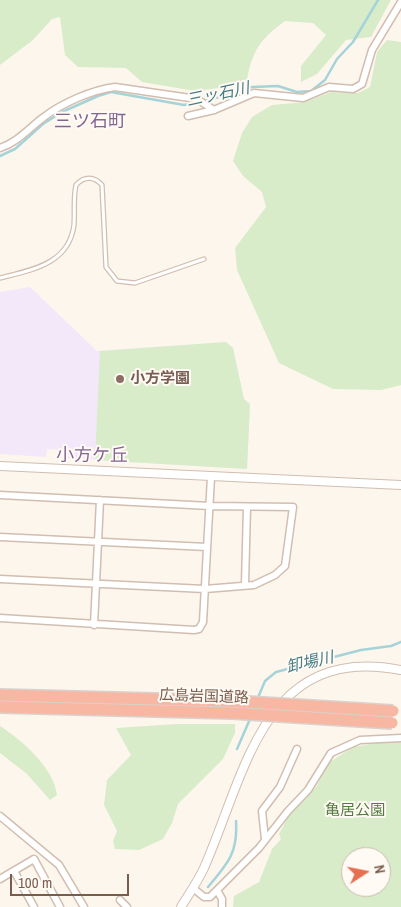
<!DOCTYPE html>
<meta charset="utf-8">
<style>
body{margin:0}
#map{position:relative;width:401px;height:907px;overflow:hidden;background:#fdf6ec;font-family:"Archivo Narrow",sans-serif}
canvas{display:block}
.north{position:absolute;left:341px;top:847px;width:50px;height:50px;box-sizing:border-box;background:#fffaf3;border:1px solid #cabbb1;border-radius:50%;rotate:79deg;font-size:14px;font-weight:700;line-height:20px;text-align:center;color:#7a5c4d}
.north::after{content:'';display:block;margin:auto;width:18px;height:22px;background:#e76f51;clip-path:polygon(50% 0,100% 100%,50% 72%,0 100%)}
.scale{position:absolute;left:10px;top:874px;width:119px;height:22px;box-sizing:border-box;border:2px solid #7a5c4d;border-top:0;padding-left:6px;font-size:15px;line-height:18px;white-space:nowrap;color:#7a5c4d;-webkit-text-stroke:4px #fffaf3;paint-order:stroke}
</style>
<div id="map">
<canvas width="401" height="907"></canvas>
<div class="north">N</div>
<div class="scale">100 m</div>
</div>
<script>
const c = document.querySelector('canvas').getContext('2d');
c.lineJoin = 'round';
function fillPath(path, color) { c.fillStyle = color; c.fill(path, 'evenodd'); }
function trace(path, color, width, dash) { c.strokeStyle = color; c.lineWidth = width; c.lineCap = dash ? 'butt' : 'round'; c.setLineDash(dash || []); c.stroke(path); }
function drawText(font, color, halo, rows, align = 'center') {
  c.font = font + ' "Archivo Narrow","Noto Sans JP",sans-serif'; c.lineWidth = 4; c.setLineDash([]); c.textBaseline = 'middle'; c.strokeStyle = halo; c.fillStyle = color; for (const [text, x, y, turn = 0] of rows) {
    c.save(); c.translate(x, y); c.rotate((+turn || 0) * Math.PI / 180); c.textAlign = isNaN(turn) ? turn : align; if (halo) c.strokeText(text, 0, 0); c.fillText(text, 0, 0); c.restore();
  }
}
fillPath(new Path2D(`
 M30,287L97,351L226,342L233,348L244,399L250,404L247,469L62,458V450L47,449L46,457L0,454V292Z`), '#f3e8fa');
fillPath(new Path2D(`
 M0,0H391L371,37L346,40L317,74L301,82V66L326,35L313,23L285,21C261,38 252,51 247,80L219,88L195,91L142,82L126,68L78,67L65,55L60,17L52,19L33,40L0,65Z
 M387,40L401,42V385L381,390L333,389L279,363L237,270L235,248L266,207L262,192L243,176L233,161L242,133L252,117L272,105L305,102L331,92L358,93L370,87L377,52Z
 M226,342L233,348L244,399L250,404L247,469L95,460L100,351Z
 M177,724H235V733L223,759L178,804L172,823L163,839L139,850L115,849L113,841L117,831L104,805L107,780L131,755L116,728Z
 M0,726C22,740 54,768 57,795L50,800L27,774L0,753Z
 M394,740L401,741V907H233L234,896L259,882L272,849L281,839L279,834L288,817L317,786L327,764L353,747ZM351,857H381V887H351Z`), '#d8ecc9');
trace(new Path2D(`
 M205,101L252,87L278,86L297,92L311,91L325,80L337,59L353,42L378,0
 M0,156L15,149L43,124L62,112L98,96L111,92L184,105L199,102
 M257,700L265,681L276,672L361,650L391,646L401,642
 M237,749L250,719
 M208,887C228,863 238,853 236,821`), '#a5d3da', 2.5);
const service = new Path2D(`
 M0,278C32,270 69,264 74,225C75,212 73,198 76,185C84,176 94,176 102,185L106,267L117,281L135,283L204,259`);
const minor = new Path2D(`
 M188,116L214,110L254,93L303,98L329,87L353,89L362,84L372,50L401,2
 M0,148C18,142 29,128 44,117C62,103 92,90 115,87L197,99L214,110
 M0,495L210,506L293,507L285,566L275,575L254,585L205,589L0,579
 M0,537L207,547
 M245,584L247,507
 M0,618L194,630L199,629L203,622L211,477
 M94,625L100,500
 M0,816L59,865L84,907
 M265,839L262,811L280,787L297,749
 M14,871L34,907
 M0,879L34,859L60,907
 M193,888L204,897H210L259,848L288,811L308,790L331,753L360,740L401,738
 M217,890L222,899V907
 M120,900L127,907`);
const tertiary = new Path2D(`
 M0,466L401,485
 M181,907C189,894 198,881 204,868C246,773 263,643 401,670`);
const motorway = new Path2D(`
 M0,695L231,701
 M0,707L232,713`);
trace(service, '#d1beb0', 5.5);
trace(minor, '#d1beb0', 9);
trace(tertiary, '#d1beb0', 10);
trace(motorway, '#dad1cd', 14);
trace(service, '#fff', 3);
trace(minor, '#fff', 6);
trace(tertiary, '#fff', 8);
trace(motorway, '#f7b7a3', 11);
const motorwayBridge = new Path2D(`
 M231,701L393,711
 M232,713L392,723`);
trace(motorwayBridge, '#dad1cd', 14, []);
trace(motorwayBridge, '#f7b7a3', 11);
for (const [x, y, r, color] of [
 [120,379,5,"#8d6e63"]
]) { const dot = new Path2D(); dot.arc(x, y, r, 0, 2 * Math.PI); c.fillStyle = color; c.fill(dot); trace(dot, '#fffaf3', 2); }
drawText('bold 15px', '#785e54', '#fffaf3', [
 ["小方学園",130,379]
], 'left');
drawText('15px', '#7a5c4d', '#fffaf3', [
 ["広島岩国道路",204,697,2]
]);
drawText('15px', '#537a41', '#fffaf3', [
 ["亀居公園",355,811]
]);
drawText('italic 16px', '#437c86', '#fffaf3', [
 ["三ッ石川",218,95,-12],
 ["卸場川",310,663,-13]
]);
drawText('18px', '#846695', '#fffaf3', [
 ["三ツ石町",90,122],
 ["小方ケ丘",92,456]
]);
</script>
